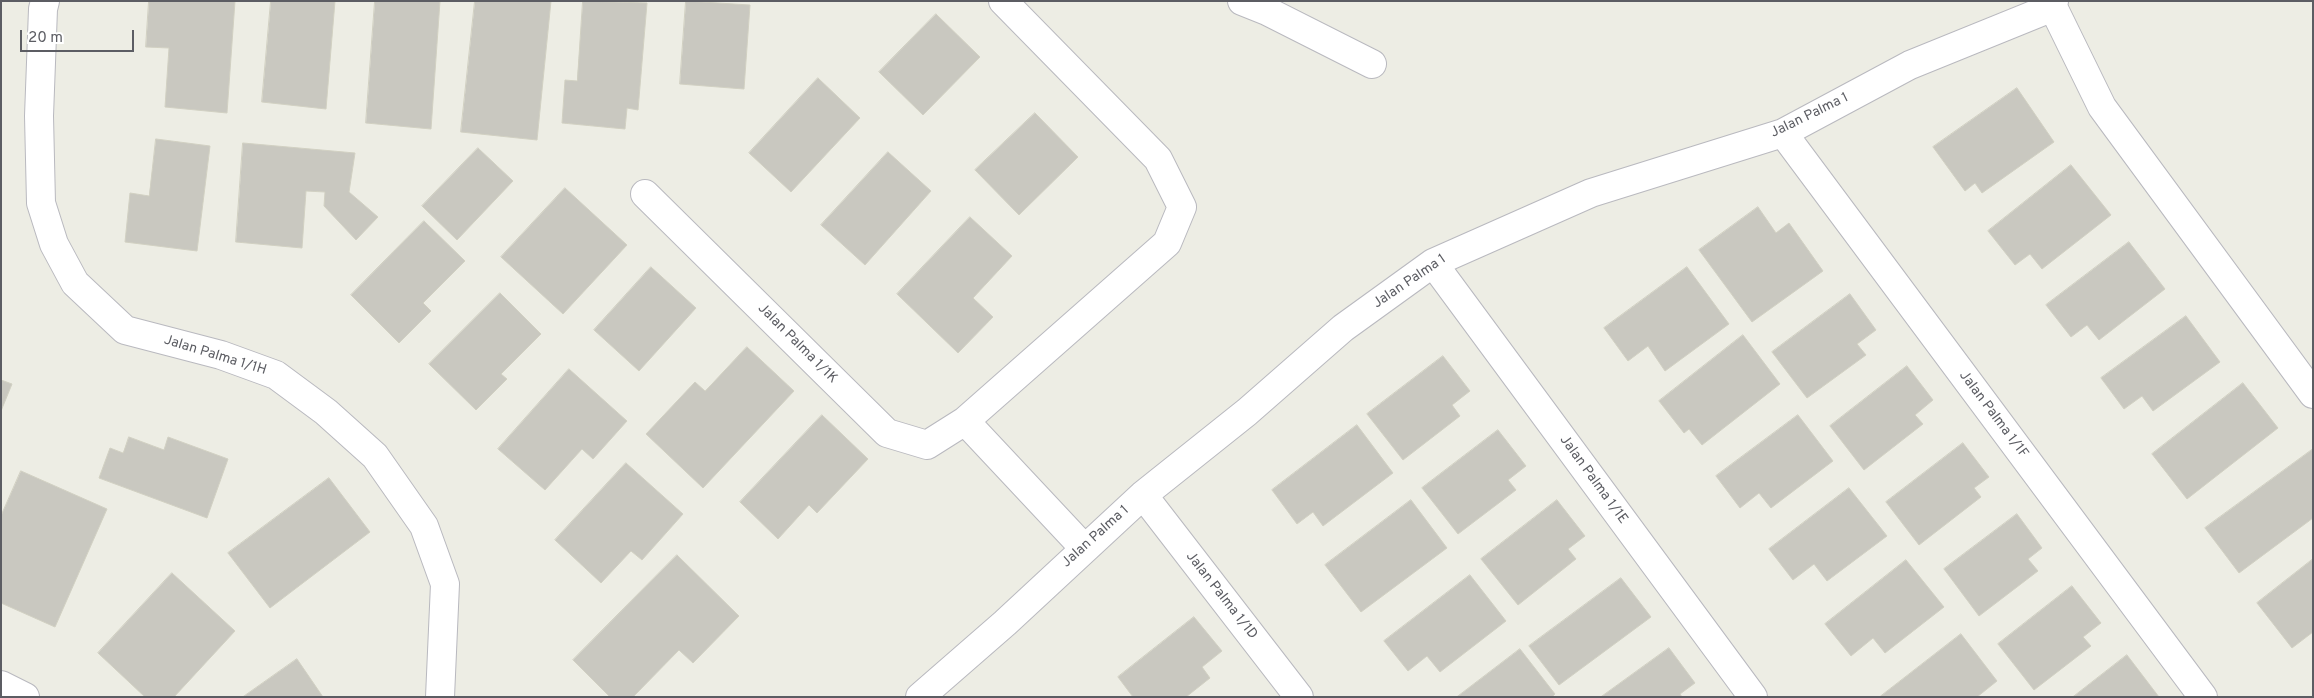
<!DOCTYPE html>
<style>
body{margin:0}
#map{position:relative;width:2314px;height:698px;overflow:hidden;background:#edede4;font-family:Overpass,sans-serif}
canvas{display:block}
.frame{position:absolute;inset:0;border:2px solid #5c5d63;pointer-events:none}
.scale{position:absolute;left:20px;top:30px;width:114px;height:22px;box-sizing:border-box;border:2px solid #5c5d63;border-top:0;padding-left:6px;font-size:15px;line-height:18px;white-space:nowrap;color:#5c5d63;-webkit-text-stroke:4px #fff;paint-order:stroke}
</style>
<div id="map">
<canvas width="2314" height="698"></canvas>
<div class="frame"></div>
<div class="scale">20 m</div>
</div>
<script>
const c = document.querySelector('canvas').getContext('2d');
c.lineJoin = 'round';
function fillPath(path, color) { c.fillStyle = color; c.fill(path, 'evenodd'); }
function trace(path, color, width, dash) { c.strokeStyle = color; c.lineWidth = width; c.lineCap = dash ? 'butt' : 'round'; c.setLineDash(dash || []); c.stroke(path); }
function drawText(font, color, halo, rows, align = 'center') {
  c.font = font + ' Overpass,sans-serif'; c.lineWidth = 5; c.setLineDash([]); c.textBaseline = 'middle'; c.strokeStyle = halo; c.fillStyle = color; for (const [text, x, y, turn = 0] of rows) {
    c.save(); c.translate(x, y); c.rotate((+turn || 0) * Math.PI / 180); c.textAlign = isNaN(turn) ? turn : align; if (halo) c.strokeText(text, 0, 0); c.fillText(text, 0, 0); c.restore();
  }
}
const building = new Path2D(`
 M149,1H235L227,113L165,107L169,48L146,47Z
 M271,1H335L326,109L262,102Z
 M375,1H440L431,129L366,123Z
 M475,1H551L537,140L461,132Z
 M583,1L647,3L638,110L627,108L625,129L562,123L565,80L577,81Z
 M686,1L750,5L744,89L680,84Z
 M936,14L980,57L923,115L879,72Z
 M818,78L860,118L791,192L749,153Z
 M2017,88L2054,142L1982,193L1975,183L1965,191L1933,147Z
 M1035,113L1078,157L1019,215L975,170Z
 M156,139L210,146L197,251L125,242L130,193L149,196Z
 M243,143L355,153L349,192L378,217L356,240L324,206L325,192L306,191L302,248L236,242Z
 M478,148L513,181L457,240L422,206Z
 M888,152L931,191L865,265L821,225Z
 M2071,165L2111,215L2042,269L2030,254L2015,265L1988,231Z
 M565,188L627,245L563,314L501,257Z
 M1758,207L1776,233L1789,223L1823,271L1752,322L1699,250Z
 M970,217L1012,256L973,298L993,317L958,353L897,294Z
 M424,221L465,261L423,303L431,311L399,343L351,295Z
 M2129,242L2165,289L2099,340L2087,325L2071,337L2046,305Z
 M651,267L696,308L639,371L594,330Z
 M1687,267L1729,324L1665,371L1648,346L1628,361L1604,328Z
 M500,293L541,334L501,374L507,379L476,410L429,364Z
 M1850,294L1876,330L1857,344L1866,355L1807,398L1772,352Z
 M2186,316L2220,362L2153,411L2142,396L2124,409L2101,378Z
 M1743,335L1780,384L1702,445L1689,429L1684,433L1659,401Z
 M747,347L794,391L703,488L646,434L695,382L705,391Z
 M1443,356L1470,391L1452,405L1460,416L1403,460L1367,414Z
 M1907,366L1933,400L1915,415L1923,424L1864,470L1830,426Z
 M569,369L627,421L593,459L582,449L545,490L498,449Z
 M1,380L12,384L1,411Z
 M2243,383L2278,428L2187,499L2152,454Z
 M822,415L868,459L817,513L809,505L778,539L740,502Z
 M1798,415L1833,461L1771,508L1759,493L1740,508L1716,476Z
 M1357,425L1393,473L1323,526L1313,512L1297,524L1272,490Z
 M1498,430L1526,466L1508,480L1516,490L1458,534L1422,488Z
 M129,437L164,450L168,437L228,459L207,518L99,478L110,448L123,453Z
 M1963,443L1989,477L1974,488L1981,497L1919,545L1886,502Z
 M2313,449V518L2239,573L2205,528Z
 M626,463L683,514L642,560L631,551L601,583L555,540Z
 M21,471L107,509L55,627L1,603V516Z
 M329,478L370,532L270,608L228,553Z
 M1849,488L1887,536L1827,581L1814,564L1793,580L1769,549Z
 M1411,500L1447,548L1361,612L1325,565Z
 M1557,500L1585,536L1568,549L1576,559L1518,605L1481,559Z
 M2017,514L2042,548L2028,559L2038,571L1979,616L1944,569Z
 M677,555L739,616L693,663L679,650L633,697H610L573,660Z
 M2313,559V632L2292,648L2257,603Z
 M1906,560L1944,607L1885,653L1873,638L1851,656L1825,624Z
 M172,573L235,631L174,697H145L98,653Z
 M1470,575L1506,621L1440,672L1427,656L1408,671L1384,641Z
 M1621,578L1651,617L1559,685L1529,646Z
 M2072,586L2101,623L2083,637L2091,646L2034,690L1998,644Z
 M1194,617L1222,651L1202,667L1210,678L1186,697H1133L1118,677Z
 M1961,634L1997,681L1977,697L1881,696Z
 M1669,648L1695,683L1680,694L1682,697H1601Z
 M1520,649L1555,694L1552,697H1457Z
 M2127,655L2159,697H2073Z
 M297,659L323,697H243Z`);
fillPath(building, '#c9c8c0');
trace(building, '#d1d0c2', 1);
const minor = new Path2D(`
 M45,1L43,9L39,116L41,203L54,244L75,283L125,330L221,355L276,375L326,412L375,456L424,526L445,584L440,697
 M1242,1L1267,11L1372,64
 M2054,1L2053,7L2102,107L2313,394
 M1783,133L2203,697
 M645,194L887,433L927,445L965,421L1167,243L1182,207L1158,159L1003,1
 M1433,263L1753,697
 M965,421L1084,548
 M1143,495L1299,697
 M1,685L25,697
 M920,697L1005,623L1143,495L1247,412L1343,328L1433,263L1591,193L1783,133L1910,65L2053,7`);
trace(minor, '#b9b9bf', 30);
trace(minor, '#fff', 28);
drawText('14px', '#5c5d63', '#fff', [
 ["Jalan Palma 1",1810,116,-26],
 ["Jalan Palma 1",1410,282,-34],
 ["Jalan Palma 1/1K",797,344,45],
 ["Jalan Palma 1/1H",215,356,17],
 ["Jalan Palma 1/1F",1993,415,53],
 ["Jalan Palma 1/1E",1593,480,54],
 ["Jalan Palma 1",1096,537,-42],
 ["Jalan Palma 1/1D",1221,596,52]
]);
</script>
